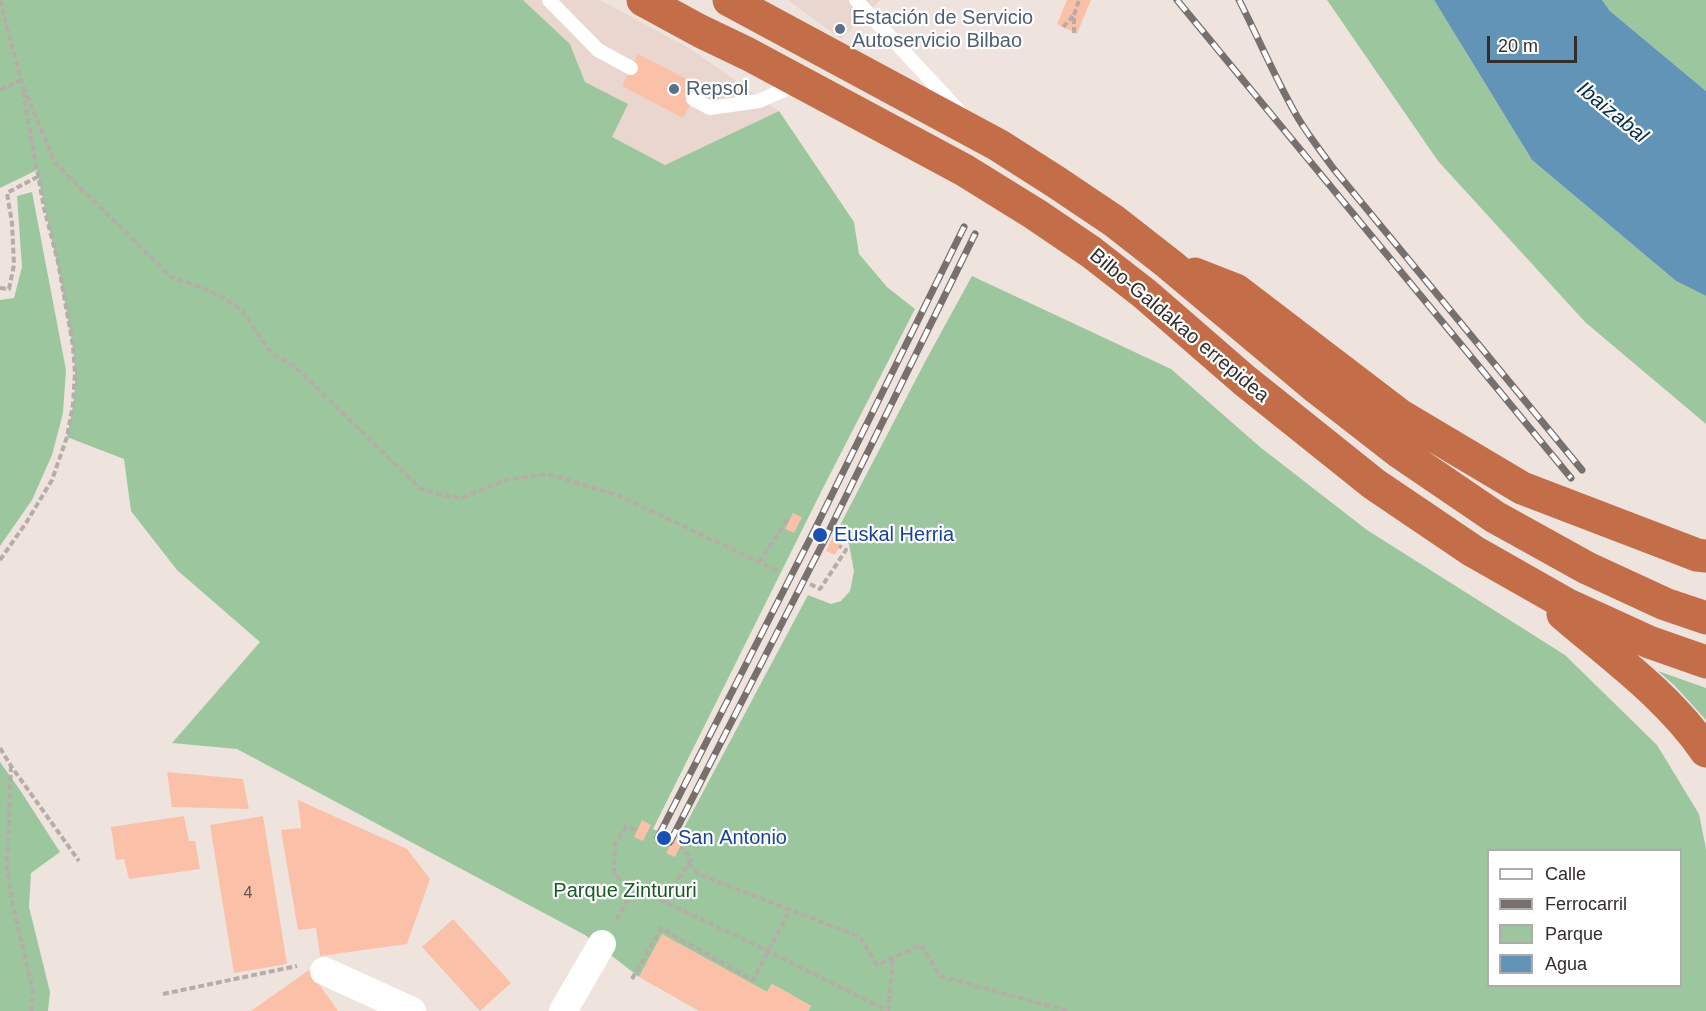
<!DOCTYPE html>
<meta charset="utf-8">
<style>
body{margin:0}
#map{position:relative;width:1706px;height:1011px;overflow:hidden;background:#efe3de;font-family:Arial,sans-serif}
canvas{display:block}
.legend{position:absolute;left:1487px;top:849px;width:195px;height:138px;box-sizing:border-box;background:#fff;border:2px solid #adabab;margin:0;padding:8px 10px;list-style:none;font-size:18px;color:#332e2c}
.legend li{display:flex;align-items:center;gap:12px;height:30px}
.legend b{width:30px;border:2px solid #adabab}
.scale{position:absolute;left:1487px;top:36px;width:90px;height:27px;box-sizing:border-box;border:3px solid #332e2c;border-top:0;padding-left:8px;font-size:18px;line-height:21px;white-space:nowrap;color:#332e2c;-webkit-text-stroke:4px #fff;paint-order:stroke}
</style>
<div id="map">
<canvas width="1706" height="1011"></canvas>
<ul class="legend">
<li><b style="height:8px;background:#fff"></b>Calle</li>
<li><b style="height:8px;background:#77706d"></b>Ferrocarril</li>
<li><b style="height:16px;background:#9cc79e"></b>Parque</li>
<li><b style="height:16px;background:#6294b7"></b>Agua</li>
</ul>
<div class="scale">20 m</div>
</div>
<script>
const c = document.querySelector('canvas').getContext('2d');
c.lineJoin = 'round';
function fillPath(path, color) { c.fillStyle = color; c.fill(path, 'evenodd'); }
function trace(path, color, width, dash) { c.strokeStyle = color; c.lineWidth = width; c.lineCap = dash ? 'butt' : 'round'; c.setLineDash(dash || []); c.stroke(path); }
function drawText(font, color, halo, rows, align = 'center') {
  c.font = font + ' Arial,sans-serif'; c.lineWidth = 4.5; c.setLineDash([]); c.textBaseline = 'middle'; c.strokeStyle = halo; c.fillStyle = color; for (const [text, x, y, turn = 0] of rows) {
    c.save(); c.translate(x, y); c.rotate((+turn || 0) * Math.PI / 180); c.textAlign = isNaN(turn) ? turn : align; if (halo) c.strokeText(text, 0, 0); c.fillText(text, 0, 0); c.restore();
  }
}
fillPath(new Path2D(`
 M523,0H600L689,48L779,111L665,165L611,137L628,104L585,82L570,44Z
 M788,0H881L841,39Z`), '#e9d6ce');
fillPath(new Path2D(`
 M0,0H523L570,44L585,82L628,104L612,137L665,165L779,111L854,222L859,254L887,287L915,309L822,490L653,829L678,839L808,595L831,604L841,601L850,591L854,571L849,544L838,529L926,360L972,276L1171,369L1260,447L1367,530L1565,655L1657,745L1699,814L1706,849V1011H808L811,1006L772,984L767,992L662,935L639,977L585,935L237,749L172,743L260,642L177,570L131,511L124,459L67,437C71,416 76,395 75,374C75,354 70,334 67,314C59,266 46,219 37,170L0,188ZM1488,850H1680V986H1488Z
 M1327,0H1434L1532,160L1676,281L1706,296V424L1585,322L1438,161Z
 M1602,0H1706V91L1610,11Z
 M32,192L66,370L63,413L52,455L32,500L0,546V300L14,298L22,267L17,196Z
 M1658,671L1706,688V720L1675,686Z
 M0,762L20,790L60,852L31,873L29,907L50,992L48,1011H0Z`), '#9cc79e');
fillPath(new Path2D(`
 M1434,0H1602L1610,11L1706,91V296L1676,281L1532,160Z`), '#6294b7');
fillPath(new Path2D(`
 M1067,0H1091L1077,34L1057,24Z
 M638,54L700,86L683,118L622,86Z
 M793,513L802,517L794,533L785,529Z
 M834,535L843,539L835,555L826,551Z
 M167,772L243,779L249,809L172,807Z
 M298,800L407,849L430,879L407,944L320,956L316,928L298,930L281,830L301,828Z
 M184,816L189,841H195L200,869L129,879L124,859L116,860L111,827Z
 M263,816L287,964L234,973L210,825Z
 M642,820L651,825L643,841L634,837Z
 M675,837L683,841L675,857L666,853Z
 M453,919L511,983L480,1011L422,947Z
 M662,934L767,992L772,984L811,1006L808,1011H699L639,977Z
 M309,970L338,1011H251Z`), '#fbc1a8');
trace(new Path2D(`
 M0,0L21,80L55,163L171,277L203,288L224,298L243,312L272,354L294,366L421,489L442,495L462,498L506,480L548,474L620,496L780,572
 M1063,27L1073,16
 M1074,33V15L1079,0
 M0,90L21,80
 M0,288L9,289L14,265L12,223L7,193L39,176
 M0,560L26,523L52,480L67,437L73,404L75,373L73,346L58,262L44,208L22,87
 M759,562L788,519L790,520
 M810,584L820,589L846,550L839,546
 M0,748L11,766L79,861
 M11,766L7,868L11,897L33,991L31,1011
 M688,863L698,874L860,937L877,965L921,945L940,976L1068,1011
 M635,888L768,951L888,1011
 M664,902L691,859L681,847
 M616,920L635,888L614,875L615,844L626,827L637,830
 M632,979L661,928L753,980L790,910
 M163,994L297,966
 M888,1011L893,958`), '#b6aca8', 4, [6, 3]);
trace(new Path2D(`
 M549,0L598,50L631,68
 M856,0L961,113
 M693,99L710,108L759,101L798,84`), '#fff', 14);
trace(new Path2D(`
 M324,971L412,1011
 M563,1011L602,944`), '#fff', 28);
trace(new Path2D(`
 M643,0L700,31L748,54L964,170L1035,214L1091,252L1145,294L1244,380L1374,484L1473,551L1568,605L1649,642L1706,662
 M729,0L998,145L1056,182L1114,221L1169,264L1317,388L1398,451L1495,517L1587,568L1665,604L1706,618
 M1195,274L1236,290L1401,416L1522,488L1697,555L1706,556
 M1563,614C1613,657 1668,696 1706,751`), '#c36e49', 33);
const rail = new Path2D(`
 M1177,0L1571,478
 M1239,0C1259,39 1276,80 1298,118C1308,135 1321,151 1333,168L1582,470
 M658,837L814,531L964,227
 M670,842L826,537L975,234`);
trace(rail, '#77706d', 7);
trace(rail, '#fff', 4.5, [14]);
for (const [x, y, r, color] of [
 [840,29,6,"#5c6f8a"],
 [674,89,6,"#5c6f8a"],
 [820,535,8,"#1a4fb4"],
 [664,838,8,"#1a4fb4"]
]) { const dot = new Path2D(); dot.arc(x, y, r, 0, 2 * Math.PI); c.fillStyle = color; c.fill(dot); trace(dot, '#fff', 2); }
drawText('16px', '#65534b', null, [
 ["4",248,894]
]);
drawText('20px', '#4e5e75', '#fff', [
 ["Estación de Servicio",852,18],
 ["Autoservicio Bilbao",852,41],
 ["Repsol",686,89]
], 'left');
drawText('20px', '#332e2c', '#fff', [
 ["Bilbo-Galdakao errepidea",1179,326,40]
]);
drawText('20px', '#164399', '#fff', [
 ["Euskal Herria",834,535],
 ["San Antonio",678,838]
], 'left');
drawText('20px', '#175723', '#fff', [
 ["Parque Zintururi",625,891]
]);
drawText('italic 21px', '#063049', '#fff', [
 ["Ibaizabal",1612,113,39]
]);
</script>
